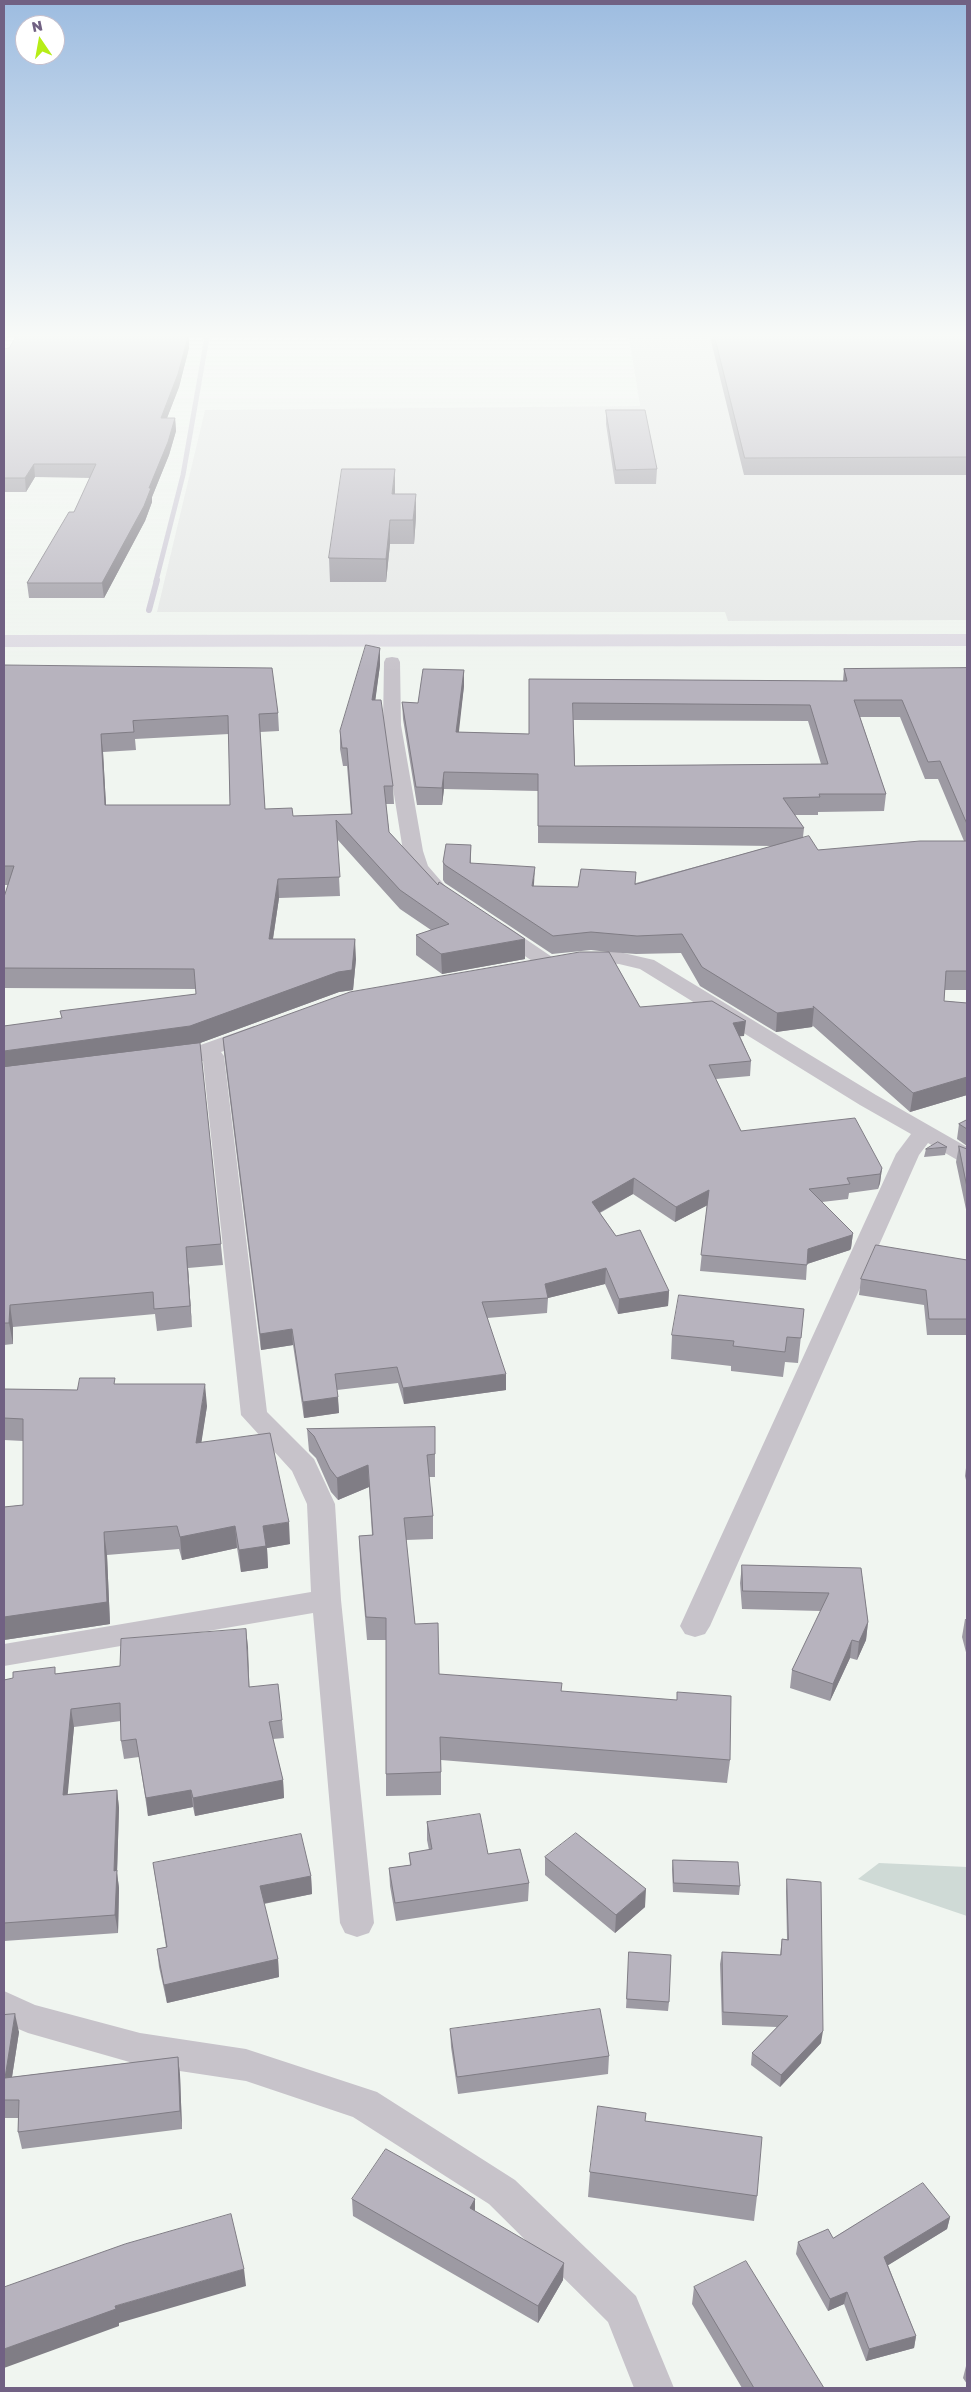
<!DOCTYPE html>
<style>
body{margin:0}
#map{position:relative;width:971px;height:2392px;overflow:hidden;background:#f0f5f0;font-family:"Golos Text",sans-serif}
canvas{display:block}
.frame{position:absolute;inset:0;border:5px solid #716183;pointer-events:none}
.north{position:absolute;left:15px;top:15px;width:50px;height:50px;box-sizing:border-box;background:#fff;border:1px solid #c6c0cd;border-radius:50%;rotate:348deg;font-size:14px;font-weight:700;line-height:20px;text-align:center;color:#716183}
.north::after{content:'';display:block;margin:auto;width:18px;height:22px;background:#b6ed17;clip-path:polygon(50% 0,100% 100%,50% 72%,0 100%)}
</style>
<div id="map">
<canvas width="971" height="2392"></canvas>
<div class="frame"></div>
<div class="north">N</div>
</div>
<script>
const c = document.querySelector('canvas').getContext('2d');
c.lineJoin = 'round';
function fillPath(path, color) { c.fillStyle = color; c.fill(path, 'evenodd'); }
function trace(path, color, width, dash) { c.strokeStyle = color; c.lineWidth = width; c.lineCap = dash ? 'butt' : 'round'; c.setLineDash(dash || []); c.stroke(path); }
fillPath(new Path2D(`
 M629,337H967V620L728,621L725,612H157L205,410L640,406Z`), '#e5e7e6');
fillPath(new Path2D(`
 M879,1863L967,1867V1916L858,1879Z`), '#cfdad6');
trace(new Path2D(`
 M156,581L183,475L207,337`), '#ccc8d5', 5);
trace(new Path2D(`
 M149,610L157,580`), '#ccc8d5', 6);
fillPath(new Path2D(`
 M392,657L398,658L400,662L401,725L423,851L428,866L447,888L444,892H430L409,868L403,851L383,725L384,662L386,658Z
 M498,923L505,925L555,959L558,963L555,967L548,969L541,967L491,933L488,929L491,925Z
 M580,952H619L654,960L876,1095L967,1147V1163L959,1161L928,1143L919,1155L710,1626L705,1634L695,1637L685,1634L680,1626L896,1154L911,1134L860,1105L640,969L619,964L573,962L570,958L573,954Z
 M254,1026L262,1027L265,1032L262,1037L221,1052L224,1056L267,1412L314,1459L335,1504L341,1600L374,1923L369,1933L357,1937L345,1933L340,1923L313,1613L4,1666V1644L311,1592L307,1504L292,1471L241,1415L203,1061L169,1066L161,1064L158,1059L161,1054L192,1048Z
 M4,1991L35,2005L140,2033L246,2049L377,2092L515,2180L636,2296L674,2388H634L608,2322L489,2204L353,2117L246,2081L140,2065L28,2033L4,2023Z`), '#c7c3ca');
fillPath(new Path2D(`
 M967,634V646L4,647V635Z`), '#dedbe3');
fillPath(new Path2D(`
 M710,337H967V475H744Z
 M189,348L179,387L167,418H175L176,431L169,455L152,497V502L145,521L104,598H29L27,583L74,512L90,478L35,477L26,492H4V349Z
 M606,410L657,469L656,484H615L606,424Z
 M395,491V494L416,517L414,544H390L386,582H330L329,558Z
 M380,648V665L375,700L393,786L394,804H386L389,832L438,885L525,959L442,974L416,955V935L431,930L400,909L337,839L340,896L279,898L273,939L356,959L353,990L339,992L200,1043L223,1265L188,1268L192,1327L157,1331L155,1314L13,1327V1344L4,1345V1026L61,1019L196,994V989L4,988V897L8,885H4V665L278,713L279,731L260,732L265,809L293,816L351,814L347,766H343L340,749V731ZM229,734L230,805H106L103,752L136,750L135,739Z
 M967,668V990H945L944,1001L967,1003V1095L910,1112L813,1026L812,1027L776,1032L700,986L681,953L636,954L609,952L640,1007L744,1036H740L751,1061L750,1076L716,1079L741,1131L882,1168L880,1183L878,1189L849,1193L848,1199L822,1202L853,1233L851,1248L850,1250L807,1264L806,1280L700,1271L707,1205L675,1222L633,1194L600,1213L616,1236L669,1291L668,1306L618,1314L605,1284L548,1298L547,1313L487,1318L506,1390L404,1404L398,1383L337,1390L339,1413L304,1418L293,1345L261,1350L224,1053L223,1038L608,952L591,950L552,954L445,883L443,880V862L471,845V863L534,886L578,887L636,883L772,846L538,843V791L444,789L442,805H417L403,719L402,702L418,703L464,670V686L458,732L529,734V679L843,681L844,669ZM860,717H900L925,779H938L964,841L818,850L803,837L804,828L795,815H818V812L884,811L886,794ZM573,720L808,721L821,764L575,766Z
 M967,1120V1146L957,1139L959,1124Z
 M959,1146L967,1149V1214L956,1162Z
 M947,1147L945,1155L924,1157L926,1149Z
 M967,1260V1335H927L924,1305L859,1295L861,1279Z
 M804,1309L798,1363L785,1362L783,1377L731,1371V1366L671,1359L672,1335Z
 M115,1384L207,1406L201,1442L290,1544L267,1548L268,1568L241,1572L237,1548L182,1560L179,1549L107,1555L110,1624L4,1640V1507L23,1505V1441L4,1440V1389L77,1390Z
 M435,1427V1477H429L433,1516V1539L406,1540L415,1624L439,1674L562,1691L730,1760L727,1783L441,1760V1795L386,1796V1640H367L360,1559L359,1536L372,1535L369,1487L338,1500L331,1492L316,1458L309,1451L307,1429Z
 M967,1460V1484L965,1476Z
 M742,1565L861,1568L868,1622L866,1640L857,1660L850,1658L830,1701L790,1688L792,1670L821,1611L742,1609L740,1583Z
 M965,1619H967V1656L962,1637Z
 M246,1629L249,1687L282,1720L284,1738L273,1739L283,1780L284,1798L195,1816L193,1807L148,1816L139,1757L124,1759L121,1741V1721L74,1727L67,1794L117,1790L119,1808L117,1873L119,1888L118,1933L4,1941V1680L120,1666Z
 M427,1822L488,1854L529,1883L528,1901L396,1921L390,1886L389,1868L410,1865L409,1853L429,1850L427,1840Z
 M545,1857L645,1907L615,1933L545,1875Z
 M673,1860L740,1886L739,1895L673,1892L672,1869Z
 M153,1863L311,1876L312,1894L264,1904L278,1959L279,1977L167,2003L159,1967L157,1949L166,1947Z
 M787,1879L821,2043L780,2087L751,2065L752,2053L777,2027L722,2025L720,1964L722,1952L780,1955L782,1939H787L786,1891Z
 M629,1952L669,2002L668,2011L626,2008Z
 M4,2015L19,2032L12,2077L178,2057L180,2075L182,2129L22,2149L18,2132V2118H4Z
 M450,2029L609,2056L608,2074L458,2094L451,2047Z
 M645,2121L757,2196L754,2221L588,2197L590,2172Z
 M352,2199H475V2211L563,2280L538,2323L353,2216Z
 M950,2217L947,2229L888,2265L916,2336L914,2348L866,2361L844,2304L828,2311L796,2254L798,2242L833,2238Z
 M694,2287L824,2388H742L692,2304Z
 M967,2362V2384L963,2378Z`), '#9d9aa3');
fillPath(new Path2D(`
 M4,337H8L4,343Z
 M188,337H189V348L179,387L162,431L161,418Z
 M175,418L176,431L169,455L152,497V502L145,521L104,598L102,583L149,488Z
 M34,464L35,477L26,492L25,478Z
 M395,469V491L393,517L392,494Z
 M416,494V517L414,544L413,520Z
 M390,520V544L386,582V559Z
 M380,648V665L373,718L372,700Z
 M464,670V686L457,749L456,732Z
 M101,734L103,752L107,823L105,805Z
 M444,772V789L442,805V788Z
 M535,867L534,884L532,904V886Z
 M278,879L279,898L270,958L269,939Z
 M355,939L356,959L353,990L339,992L192,1046L4,1072V1051L190,1026Z
 M525,939V959L442,974L441,954Z
 M814,1008L812,1027L776,1032L777,1013Z
 M746,1021L744,1036L732,1037L733,1023Z
 M967,1077V1095L910,1112L913,1093Z
 M882,1168L880,1183L878,1189L880,1174Z
 M634,1178L633,1194L591,1217L592,1202Z
 M709,1190L708,1205L675,1222L676,1207Z
 M853,1233L851,1248L850,1250L807,1264L808,1249Z
 M186,1247L188,1268L192,1327L190,1306Z
 M606,1268L605,1284L548,1298L545,1284Z
 M669,1291L668,1306L618,1314L619,1299Z
 M10,1305L13,1327V1344L9,1323Z
 M292,1329L293,1345L261,1350L260,1334Z
 M506,1374V1390L404,1404L403,1388Z
 M205,1384L207,1406L198,1465L196,1443Z
 M338,1397L339,1413L304,1418L303,1402Z
 M368,1465L369,1487L338,1500L337,1478Z
 M289,1522L290,1544L267,1548L268,1568L241,1572L239,1550L263,1526Z
 M235,1526L237,1548L182,1560L180,1537Z
 M104,1532L107,1555L110,1624L4,1640V1617Z
 M868,1622L866,1640L857,1660L859,1642Z
 M246,1629L248,1647L250,1705L249,1687Z
 M852,1640L850,1658L830,1701L833,1684Z
 M71,1709L74,1727L66,1813L63,1795Z
 M283,1780L284,1798L195,1816L193,1798Z
 M117,1790L119,1808L117,1873L119,1888L118,1933L115,1915L114,1871Z
 M191,1790L193,1807L148,1816L146,1798Z
 M311,1876L312,1894L261,1904L260,1886Z
 M646,1889L645,1907L615,1933L616,1915Z
 M278,1959L279,1977L167,2003L164,1985Z
 M15,2014L19,2032L9,2096L5,2078Z
 M823,2031L821,2043L780,2087L781,2075Z
 M178,2057L180,2075L182,2129L180,2111Z
 M475,2199V2216L470,2208Z
 M950,2217L947,2229L882,2269L884,2257Z
 M564,2263L563,2280L538,2323V2306Z
 M244,2269L246,2286L119,2323V2326L4,2368V2349L115,2306Z
 M847,2292L844,2304L828,2311L830,2299Z
 M916,2336L914,2348L866,2361L869,2349Z`), '#807d85');
const building = new Path2D(`
 M16,337H188L178,374L161,418H175L168,442L149,488H151L144,506L102,583H27L69,512H74L96,464H34L25,478H4V349L9,348Z
 M715,337H967V457L745,458Z
 M606,410H645L657,469L616,470Z
 M342,469H395L392,494H416L413,520H390L386,559L329,558Z
 M366,645L380,648L372,700H381L393,786H384L389,832L438,885L439,882L525,939L441,954L416,935L449,924L400,890L336,820L340,877L278,879L269,939H355L352,970L338,972L190,1026L4,1051V1026L62,1018L60,1011L196,994L194,969L4,968V897L14,866H4V665L272,668L278,713L259,714L265,809L292,808L293,816L352,814L347,748H342L340,731ZM228,716L230,805H105L101,734L134,732L133,721Z
 M967,668V824L940,761L928,762L902,700H854L886,794H819L820,797L783,798L804,828L538,826V774L444,772L442,788L416,787L402,702L418,703L423,669L464,670L456,732L529,734V679L847,681L844,669ZM573,703L810,705L828,764L575,766Z
 M809,836L818,850L920,841H967V971H946L944,1001L967,1003V1077L913,1093L813,1006L814,1008L777,1013L702,967L682,934L637,936L591,932L553,936L445,865L443,862L446,844L471,845L470,863L535,867L532,886L578,887L581,869L636,872L635,884Z
 M580,952H609L640,1007L712,1001L746,1021L733,1023L751,1061L709,1065L741,1131L855,1118L882,1168L880,1174L847,1178L850,1184L809,1189L853,1233L852,1235L808,1249L807,1265L701,1255L709,1190L676,1207L634,1178L592,1202L616,1236L640,1230L669,1291L619,1299L606,1268L545,1284L548,1298L482,1302L506,1374L403,1388L397,1367L335,1374L338,1397L303,1402L292,1329L260,1334L223,1038L350,992Z
 M200,1043L221,1244L186,1247L190,1306L154,1309L153,1292L10,1305L9,1323H4V1067Z
 M967,1120V1129L959,1124Z
 M938,1142L947,1147L926,1149Z
 M959,1146L967,1149V1187Z
 M876,1245L967,1260V1319H929L926,1290L861,1279Z
 M679,1295L804,1309L801,1338L787,1337L785,1352L733,1346L734,1341L672,1335Z
 M80,1378H115L114,1384H205L196,1443L270,1433L289,1522L263,1526L266,1546L239,1550L235,1526L180,1537L177,1526L104,1532L107,1602L4,1617V1507L23,1505V1419L4,1418V1389L77,1390Z
 M435,1427V1454L427,1455L433,1516L404,1518L415,1624L438,1623L439,1674L562,1683L561,1691L677,1700V1692L731,1696L730,1760L440,1737L441,1772L386,1774V1618L366,1617L359,1536L373,1535L368,1465L337,1478L330,1469L314,1436L307,1429Z
 M742,1565L861,1568L868,1622L859,1642L852,1640L833,1684L792,1670L829,1593L743,1591Z
 M246,1629L249,1687L278,1684L282,1720L269,1722L283,1780L193,1798L191,1790L146,1798L136,1739L121,1741L120,1703L71,1709L63,1795L117,1790L114,1871L117,1870L115,1915L4,1923V1680L13,1678V1672L55,1667V1674L120,1666L121,1639Z
 M480,1814L488,1854L520,1849L529,1883L395,1903L389,1868L411,1865L409,1853L432,1849L427,1822Z
 M576,1833L646,1889L616,1915L545,1857Z
 M301,1834L311,1876L260,1886L278,1959L164,1985L157,1949L167,1947L153,1863Z
 M673,1860L738,1862L740,1886L674,1883Z
 M787,1879L821,1882L823,2031L781,2075L752,2053L788,2016L723,2012L722,1952L781,1955L782,1939L788,1940Z
 M629,1952L671,1955L669,2002L627,1999Z
 M600,2009L609,2056L457,2077L450,2029Z
 M15,2014L5,2078L178,2057L180,2111L18,2132L19,2100H4V2015Z
 M598,2106L646,2113L645,2121L762,2137L757,2196L590,2172Z
 M386,2149L475,2199L470,2208L564,2263L538,2306L352,2199Z
 M923,2183L950,2217L884,2257L916,2336L869,2349L847,2292L830,2299L798,2242L828,2229L833,2238Z
 M231,2214L244,2269L115,2306L116,2309L4,2349V2287L125,2244Z
 M746,2261L824,2388H754L694,2287Z`);
fillPath(building, '#b7b3be');
trace(building, '#807d85', 1);
const sky = c.createLinearGradient(0, 0, 0, 672);
sky.addColorStop(0, '#9dbce0');
sky.addColorStop(0.5, '#f8faf8');
sky.addColorStop(1, '#f8faf800');
c.fillStyle = sky;
c.fillRect(0, 0, 971, 672);
</script>
